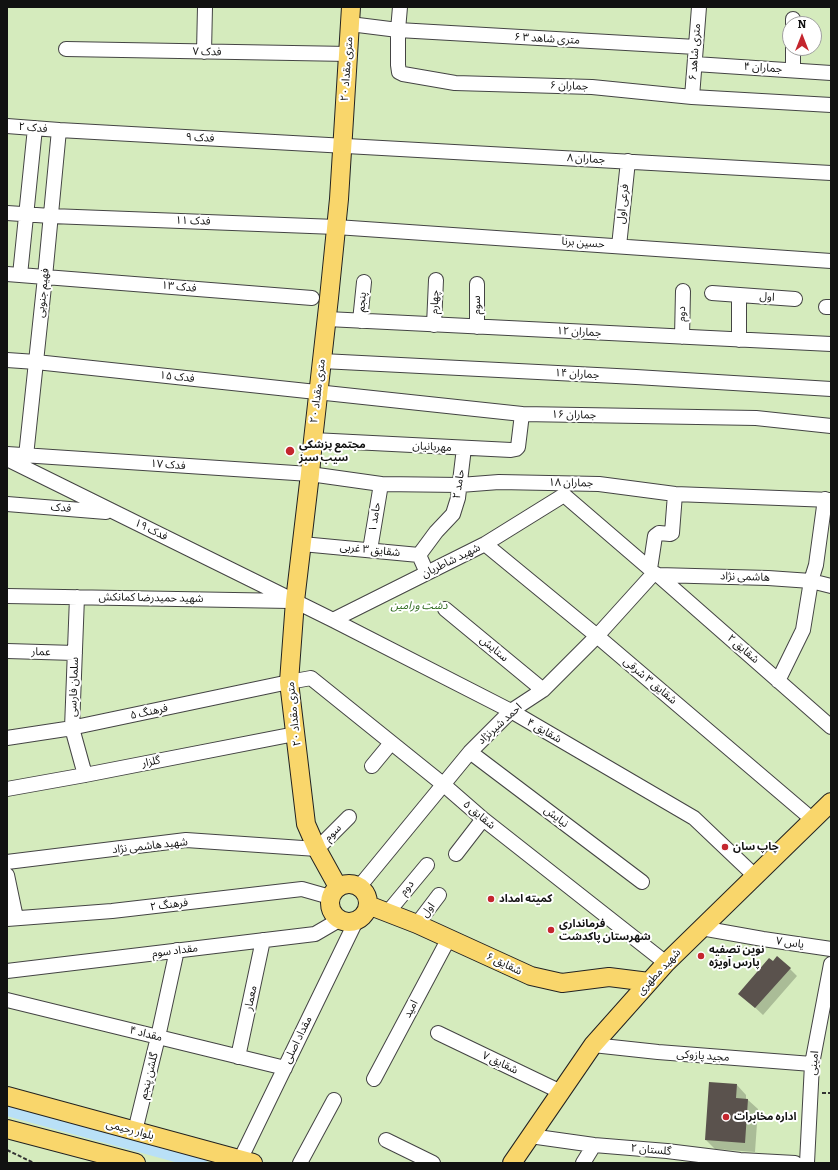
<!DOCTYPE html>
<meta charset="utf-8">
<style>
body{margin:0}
#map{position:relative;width:838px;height:1170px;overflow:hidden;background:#fffdf5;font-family:Bitter,serif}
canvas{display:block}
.frame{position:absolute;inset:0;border:8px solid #111;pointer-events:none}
.north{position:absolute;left:782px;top:16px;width:40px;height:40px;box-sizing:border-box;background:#fff;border:1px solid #a0a0a0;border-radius:50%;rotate:0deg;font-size:11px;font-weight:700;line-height:16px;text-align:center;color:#111}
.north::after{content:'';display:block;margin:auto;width:14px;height:18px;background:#c4262e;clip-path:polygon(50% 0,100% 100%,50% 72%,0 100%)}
</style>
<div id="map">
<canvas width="838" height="1170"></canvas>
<div class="frame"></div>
<div class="north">N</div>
</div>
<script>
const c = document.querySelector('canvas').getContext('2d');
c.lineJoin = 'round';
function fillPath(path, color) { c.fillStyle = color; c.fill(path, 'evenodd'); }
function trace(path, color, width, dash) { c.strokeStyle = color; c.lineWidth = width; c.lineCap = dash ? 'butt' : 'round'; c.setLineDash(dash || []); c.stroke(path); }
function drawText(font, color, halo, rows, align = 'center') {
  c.font = font + ' Bitter,"Noto Sans Arabic",serif'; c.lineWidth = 4; c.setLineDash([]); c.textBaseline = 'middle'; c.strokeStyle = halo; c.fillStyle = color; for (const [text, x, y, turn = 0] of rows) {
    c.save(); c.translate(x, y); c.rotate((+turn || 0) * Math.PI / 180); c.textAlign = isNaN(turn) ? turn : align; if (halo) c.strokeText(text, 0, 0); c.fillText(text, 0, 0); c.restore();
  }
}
fillPath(new Path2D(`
 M7,7H831V1163H7ZM790,24H814V48H790Z`), '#d5ebbd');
fillPath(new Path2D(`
 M790,969L797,976L763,1015L747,1000Z
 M737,1085L746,1095V1100H748L758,1109L755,1152L715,1149L706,1140Z`), '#0003');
trace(new Path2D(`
 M7,1110L201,1163`), '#b9e0f7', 12);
fillPath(new Path2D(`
 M777,956L791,968L755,1008L738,994L769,958L773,961Z
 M709,1082L737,1084L736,1098L748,1099L745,1143L705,1140Z`), '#5a524d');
const minor = new Path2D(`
 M400,7L398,30L696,47
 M793,19V24
 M350,24L398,30V65L399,72L403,74L455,83L592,87L692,97L831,105
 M793,48V70
 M66,49L349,54
 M204,52L205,7
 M695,64L831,73
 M692,97L699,7
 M7,126L59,130L831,173
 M7,213L51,216L336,227L831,261
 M619,246L628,161
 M7,274L312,298
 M20,275L35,128
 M477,284V327
 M712,293L795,299
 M826,307H831
 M327,319L831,344
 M360,321L364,282
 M434,325L436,280
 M682,337L683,291
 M739,340V295
 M7,360L36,362L522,414L756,418L831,426
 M322,361L636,377L831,389
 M313,440L511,450L516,449L518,447L522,414
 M7,454L310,474L381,484L460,485L499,482L599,484L675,494L831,500
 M26,456L45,277L59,130
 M7,459L333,620L511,711L694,818L755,876
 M564,495L650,569
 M7,504L106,512
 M302,544L419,555L427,573
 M485,544L597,636L813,820
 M370,550L381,484
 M419,555L436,532L453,514L458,498L464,448
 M650,569L655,536L659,533L670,534L672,533L675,494
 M658,575L768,578L811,581L831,586
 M7,596L290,601
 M77,597L72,728L85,775
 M445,609L543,690
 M333,620L485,544L564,495
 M7,651L75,653
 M778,681L803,630L811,581L816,565L825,499
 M7,738L66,729L289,682L311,678L444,785L483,819L666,963
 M470,752L642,882
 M372,766L391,743
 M7,789L85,775L295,734
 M456,854L483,819
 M7,862L186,840L317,849L349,817
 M7,875L16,918
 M359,887L470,752L511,711L543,690L597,636L654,573L658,575L831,727
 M388,912L427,865
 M7,919L112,911L302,889L330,897
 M417,924L439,895
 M701,928L763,939L831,949
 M7,971L315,934L339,920
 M7,1000L285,1068
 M438,1033L561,1092
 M593,1045L658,1052L812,1064
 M238,1057L263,940
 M374,1079L449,938
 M135,1131L158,1037L177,950
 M530,1136L594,1145L667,1151L740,1160L795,1163
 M386,1140L433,1163
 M240,1160L356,921
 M300,1163L334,1100
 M583,1163L594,1145
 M807,1163L812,1064L831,964`);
const major = new Path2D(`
 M330 903a19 19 0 1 1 38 0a19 19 0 1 1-38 0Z
 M338,887L317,849L306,824L289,682L295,601L310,474L313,440L329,298L339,199L351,7
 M368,905L417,924L531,976L562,983L609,977L649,982
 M7,1096L253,1163
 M7,1129L136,1163
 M512,1163L593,1045L666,963L831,802`);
trace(minor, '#444', 16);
trace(major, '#222', 20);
trace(new Path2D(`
 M822,1093H831
 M7,1150L34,1163`), '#333', 2, [4, 2]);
trace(minor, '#fff', 14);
trace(major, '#f9d66b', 18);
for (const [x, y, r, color] of [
 [290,451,5,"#c4262e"],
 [725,847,4,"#c4262e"],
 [491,899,4,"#c4262e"],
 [551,930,4,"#c4262e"],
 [701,956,4,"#c4262e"],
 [726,1117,4,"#c4262e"]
]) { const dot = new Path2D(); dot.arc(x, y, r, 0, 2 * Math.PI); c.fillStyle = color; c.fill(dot); trace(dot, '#fff', 1.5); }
drawText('11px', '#111', '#fff', [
 ["۶ متری شاهد ۳",547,39,3],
 ["فدک ۷",207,52,1],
 ["۶ متری شاهد",695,52,-86],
 ["جماران ۴",763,68,4],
 ["۲۰ متری مقداد",347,69,-86],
 ["جماران ۶",569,86,2],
 ["فدک ۲",33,128,5],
 ["فدک ۹",200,138,3],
 ["جماران ۸",586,159,3],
 ["فرعی اول",623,204,-84],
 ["فدک ۱۱",193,221,2],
 ["حسین برنا",583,243,4],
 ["فدک ۱۳",179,287,5],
 ["فهیم جنوبی",43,293,-84],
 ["اول",767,297,4],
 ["پنجم",362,302,-85],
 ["چهارم",435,302,-87],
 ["سوم",477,305,-91],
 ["دوم",682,314,-89],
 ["جماران ۱۲",579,332,3],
 ["جماران ۱۴",577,374,3],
 ["فدک ۱۵",177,377,6],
 ["۲۰ متری مقداد",318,391,-83],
 ["جماران ۱۶",574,415,1],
 ["مهربانیان",432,447,3],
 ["فدک ۱۷",168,465,4],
 ["جماران ۱۸",571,483,1],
 ["حامد ۲",459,484,-81],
 ["فدک",61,508,5],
 ["حامد ۱",375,517,-81],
 ["فدک ۱۹",151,530,26],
 ["شقایق ۳ غربی",370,550,6],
 ["شهید شاطریان",451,561,-26],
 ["هاشمی نژاد",745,577,2],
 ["شهید حمیدرضا کمانکش",151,598,1],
 ["ستایش",494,649,40],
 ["شقایق ۲",743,649,41],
 ["عمار",41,652,2],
 ["شقایق ۳ شرقی",650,681,40],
 ["سلمان فارسی",74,687,-88],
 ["فرهنگ ۵",149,712,-12],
 ["۲۰ متری مقداد",294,714,-96],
 ["احمد شیرنژاد",500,724,-42],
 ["شقایق ۴",544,731,30],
 ["گلزار",151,762,-11],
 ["شقایق ۵",479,815,40],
 ["نیایش",556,817,37],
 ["سوم",333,833,-45],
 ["شهید هاشمی نژاد",150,846,-6],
 ["دوم",407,888,-50],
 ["فرهنگ ۲",169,905,-7],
 ["اول",428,910,-53],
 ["یاس ۷",790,943,8],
 ["مقداد سوم",175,951,-7],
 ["شقایق ۶",504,964,25],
 ["شهید مطهری",659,972,-47],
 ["معمار",251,998,-78],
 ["امید",411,1009,-62],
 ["مقداد ۴",146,1034,14],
 ["مقداد اصلی",298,1040,-64],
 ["مجید پازوکی",703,1056,4],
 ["شقایق ۷",500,1063,25],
 ["امینی",814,1063,-84],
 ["گلشن پنجم",149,1076,-76],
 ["بلوار رحیمی",130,1130,15],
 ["گلستان ۲",651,1150,5]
]);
drawText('bold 11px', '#111', '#fff', [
 ["مجتمع پزشکی",299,445],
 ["سیب سبز",299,458],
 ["چاپ سان",733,847],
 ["کمیته امداد",499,899],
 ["فرمانداری",559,924],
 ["شهرستان پاکدشت",559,937],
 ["نوین تصفیه",709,950],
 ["پارس آویژه",709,963],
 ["اداره مخابرات",734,1117]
], 'left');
drawText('italic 11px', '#2f6b1f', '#fff', [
 ["دشت ورامین",419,606]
]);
</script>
